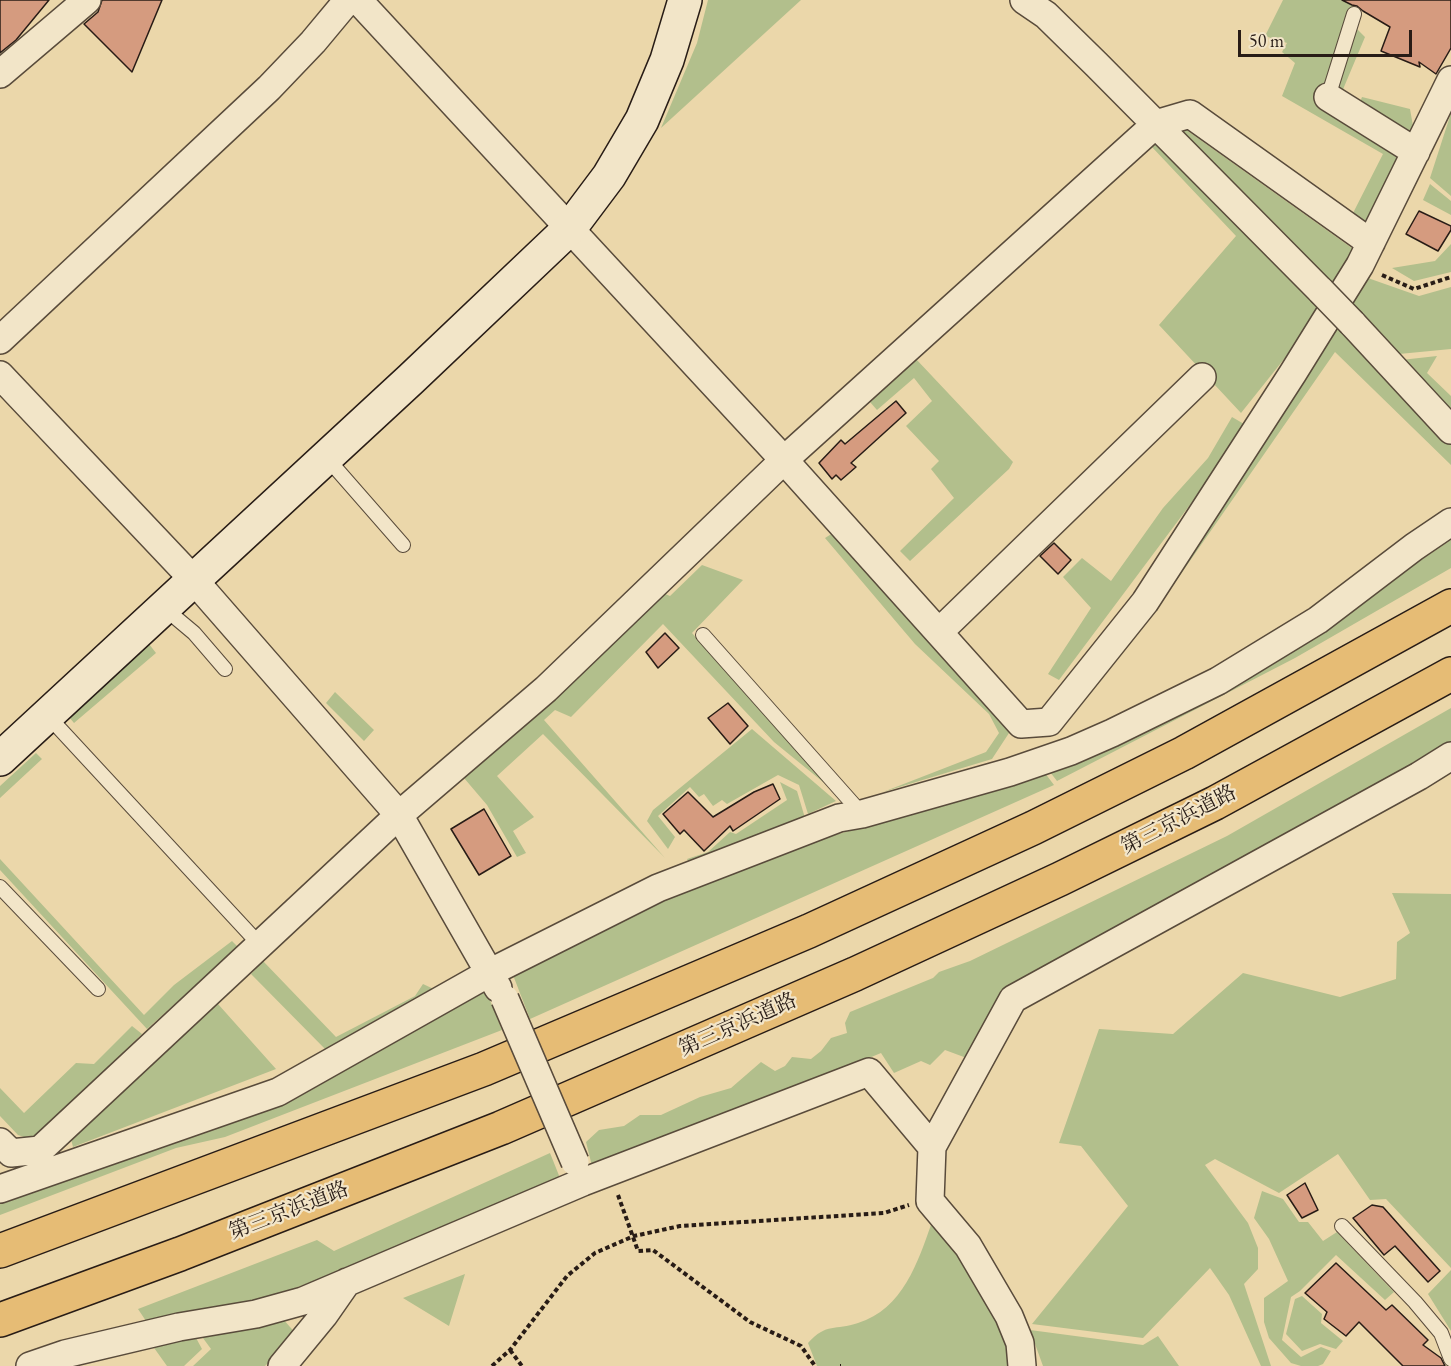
<!DOCTYPE html>
<meta charset="utf-8">
<style>
body{margin:0}
#map{position:relative;width:1451px;height:1366px;overflow:hidden;background:#ebd7aa;font-family:"EB Garamond",serif}
canvas{display:block}
.scale{position:absolute;left:1238px;top:30px;width:174px;height:27px;box-sizing:border-box;border:3px solid #281c16;border-top:0;padding-left:8px;font-size:18px;line-height:21px;white-space:nowrap;color:#281c16;-webkit-text-stroke:4px #f2e5c8;paint-order:stroke}
</style>
<div id="map">
<canvas width="1451" height="1366"></canvas>
<div class="scale">50 m</div>
</div>
<script>
const c = document.querySelector('canvas').getContext('2d');
c.lineJoin = 'round';
function fillPath(path, color) { c.fillStyle = color; c.fill(path, 'evenodd'); }
function trace(path, color, width, dash) { c.strokeStyle = color; c.lineWidth = width; c.lineCap = dash ? 'butt' : 'round'; c.setLineDash(dash || []); c.stroke(path); }
function drawText(font, color, halo, rows, align = 'center') {
  c.font = font + ' "EB Garamond","Noto Serif JP",serif'; c.lineWidth = 4.5; c.setLineDash([]); c.textBaseline = 'middle'; c.strokeStyle = halo; c.fillStyle = color; for (const [text, x, y, turn = 0] of rows) {
    c.save(); c.translate(x, y); c.rotate((+turn || 0) * Math.PI / 180); c.textAlign = isNaN(turn) ? turn : align; if (halo) c.strokeText(text, 0, 0); c.fillText(text, 0, 0); c.restore();
  }
}
fillPath(new Path2D(`
 M708,0H801L661,128L697,43Z
 M1283,0H1352L1355,27L1365,37L1344,87L1337,108L1401,158L1368,225L1351,217L1383,154L1282,96L1295,63L1282,52L1287,43L1265,36Z
 M1362,97L1410,109L1413,126L1407,136L1360,102Z
 M1451,113V196L1430,178Z
 M1185,129L1356,251L1337,295L1180,135Z
 M1156,141L1324,309L1241,413L1159,325L1236,236L1151,146Z
 M1430,184L1451,201V215L1423,200Z
 M1451,244V272L1414,281L1392,268L1435,261Z
 M1365,277L1419,296L1451,287V349L1399,354L1348,303Z
 M1334,323L1451,445V465L1335,352L1151,617L1144,613Z
 M1437,356L1427,373L1451,396V411L1401,360Z
 M916,359L1013,462L1009,469L910,561L900,551L954,498L931,469L939,461L906,426L932,401L914,378L877,410L870,402Z
 M1232,417L1244,424L1219,466L1059,680L1048,674L1091,608L1063,577L1082,558L1111,581L1163,508L1208,458Z
 M833,533L1004,715L1009,733L992,759L883,792L986,752L999,733L989,714L915,644L825,538Z
 M1451,540V568L1295,658L1057,781L1050,772L1273,659Z
 M702,565L743,580L692,633L844,799L774,742L663,624L571,717L555,710L544,720L665,858L543,734L497,776L534,817L513,831L526,853L517,857L487,805L464,778L663,593L670,596Z
 M149,644L156,653L74,723L69,717Z
 M335,692L374,730L364,741L326,703Z
 M1451,708V749L1008,994L972,1060L945,1050L930,1065L921,1061L894,1073L881,1053L607,1166H592L586,1142L599,1130L624,1126L640,1115H661L700,1097L731,1088L761,1062L775,1071L785,1066L792,1057L811,1059L821,1051L831,1038L847,1033L845,1023L850,1012L933,978L939,972L970,961L1227,836Z
 M752,729L836,801L808,814L799,785L778,775L727,804L722,800L713,806L704,794L699,797L690,787L658,816L675,837L668,849L647,821L653,810Z
 M36,753L42,759L0,798V786Z
 M1045,773L1054,785L530,1019L513,975L648,905L788,849Z
 M780,782L797,791L805,818L692,868L687,859L708,852L730,832L736,834L787,800Z
 M0,859L144,1015L174,985L232,941L238,947L147,1029L0,870Z
 M1392,893L1451,894V1268L1386,1199L1370,1200L1338,1154L1279,1193L1215,1159L1205,1165L1248,1223L1258,1248V1269L1244,1284L1271,1366H1261L1229,1295L1210,1268L1143,1338L1032,1324L1128,1206L1081,1146L1059,1143L1099,1029L1173,1034L1243,973L1340,997L1396,979L1397,942L1410,933Z
 M263,961L336,1037L415,996L423,984L440,992L328,1052L251,974Z
 M485,988L502,1030L225,1137L176,1148L0,1215V1203L275,1104Z
 M218,1004L276,1069L73,1147L71,1139Z
 M132,1026L142,1034L33,1140L18,1135L0,1116V1088L24,1113L76,1063L94,1064Z
 M550,1153L562,1183L346,1269L244,1307L148,1324L138,1309L317,1240L334,1251Z
 M1262,1191L1283,1199L1299,1222H1308L1323,1241L1337,1232L1394,1292L1385,1300L1336,1255L1300,1291L1291,1297L1282,1340L1301,1357L1321,1347L1331,1351L1323,1364L1318,1366H1301L1291,1363L1269,1338L1264,1322V1298L1288,1281L1269,1239L1254,1218Z
 M932,1222L1021,1321L1037,1366H817L808,1343C827,1322 835,1331 858,1323C903,1309 918,1262 932,1222Z
 M1451,1270V1331L1428,1294Z
 M465,1274L449,1326L403,1298Z
 M1302,1296L1322,1314L1321,1323L1343,1341L1336,1349L1320,1344L1302,1351L1286,1334L1295,1299Z
 M283,1319L297,1335L265,1366H193L211,1349L200,1334Z
 M1030,1330L1143,1345L1158,1336L1179,1366H1043Z
 M195,1336L202,1349L184,1366H167L152,1345Z`), '#b2bf8c');
const building = new Path2D(`
 M0,0H49L16,40L0,53Z
 M102,0H162L132,72L84,24L98,12Z
 M1342,0H1451V48L1436,74L1419,62L1420,67L1381,51L1390,27L1363,11L1357,6L1352,5Z
 M1419,211L1451,226V230L1438,251L1406,234Z
 M896,401L906,413L851,463L856,467L841,480L836,475L832,479L819,463L841,440L845,444Z
 M1054,543L1071,560L1058,574L1040,556Z
 M665,633L679,648L658,668L646,652Z
 M728,703L748,726L730,744L708,718Z
 M773,784L780,799L733,831L730,826L704,851L684,830L680,834L663,814L688,792L713,817L754,792Z
 M484,809L511,856L479,875L451,829Z
 M1305,1183L1318,1210L1302,1218L1287,1195Z
 M1372,1205L1383,1207L1440,1271L1428,1282L1395,1246L1384,1255L1353,1218Z
 M1336,1263L1386,1310L1392,1305L1428,1340L1423,1345L1441,1358L1445,1366H1403L1359,1322L1346,1336L1324,1319L1327,1312L1305,1293Z`);
fillPath(building, '#d59b7f');
trace(building, '#281c16', 1.5);
const lane = new Path2D(`
 M1328,97L1354,14
 M326,457L403,545
 M163,607L194,633L225,669
 M703,635L862,814
 M47,715L260,945
 M0,887L98,989
 M1342,1226L1415,1302L1441,1333L1451,1359`);
const street = new Path2D(`
 M358,0L784,460L1021,724L1049,722L1145,602L1293,373L1360,265L1451,80
 M1024,0L1046,15L1097,65L1321,291
 M0,74L87,0
 M1328,97L1416,152
 M1352,323L1451,430
 M0,340L269,88L313,42L348,0
 M0,375L193,579L399,815L498,988
 M939,632L1202,377
 M0,1142L11,1153L40,1150L399,815L546,689L784,460L1156,124L1190,114L1371,243
 M0,1189L278,1092L489,973L658,888L839,818L862,814L1010,772L1071,751L1112,733L1218,681L1318,620L1414,547L1451,522
 M30,1366L65,1354L179,1327L256,1314L303,1301L583,1182L869,1072L932,1147
 M282,1366L324,1315L347,1282
 M1022,1366L1020,1343L1009,1316L968,1246L930,1201L932,1147L1013,999L1419,776L1451,756`);
const secondary = new Path2D(`
 M0,759L411,379L570,228L609,176L642,120L667,60L685,0`);
const highway = new Path2D(`
 M0,1251L484,1069L809,931L1033,828L1184,753L1451,606
 M0,1320L180,1254L501,1128L855,974L1060,879L1215,803L1451,674`);
trace(lane, '#594b3b', 16);
trace(street, '#594b3b', 30);
trace(secondary, '#281c16', 36);
trace(highway, '#281c16', 36);
trace(new Path2D(`
 M1382,275L1414,289L1451,277
 M618,1195L638,1251L653,1250L750,1322L801,1346L815,1366
 M510,1350L522,1366
 M492,1366L510,1350L567,1276L595,1253L634,1236L680,1226L884,1213L909,1205
 M840,1366H841`), '#281c16', 4, [4.5, 3]);
trace(lane, '#f2e5c8', 14);
trace(street, '#f2e5c8', 27);
trace(secondary, '#f2e5c8', 33);
trace(highway, '#e6bc75', 33);
const streetBridge = new Path2D(`
 M1321,291L1352,323
 M505,999L575,1162`);
trace(streetBridge, '#594b3b', 30, []);
trace(streetBridge, '#f2e5c8', 27);
drawText('21px', '#281c16', '#f2e5c8', [
 ["第三京浜道路",1179,820,-27],
 ["第三京浜道路",738,1025,-24],
 ["第三京浜道路",289,1211,-21]
]);
</script>
